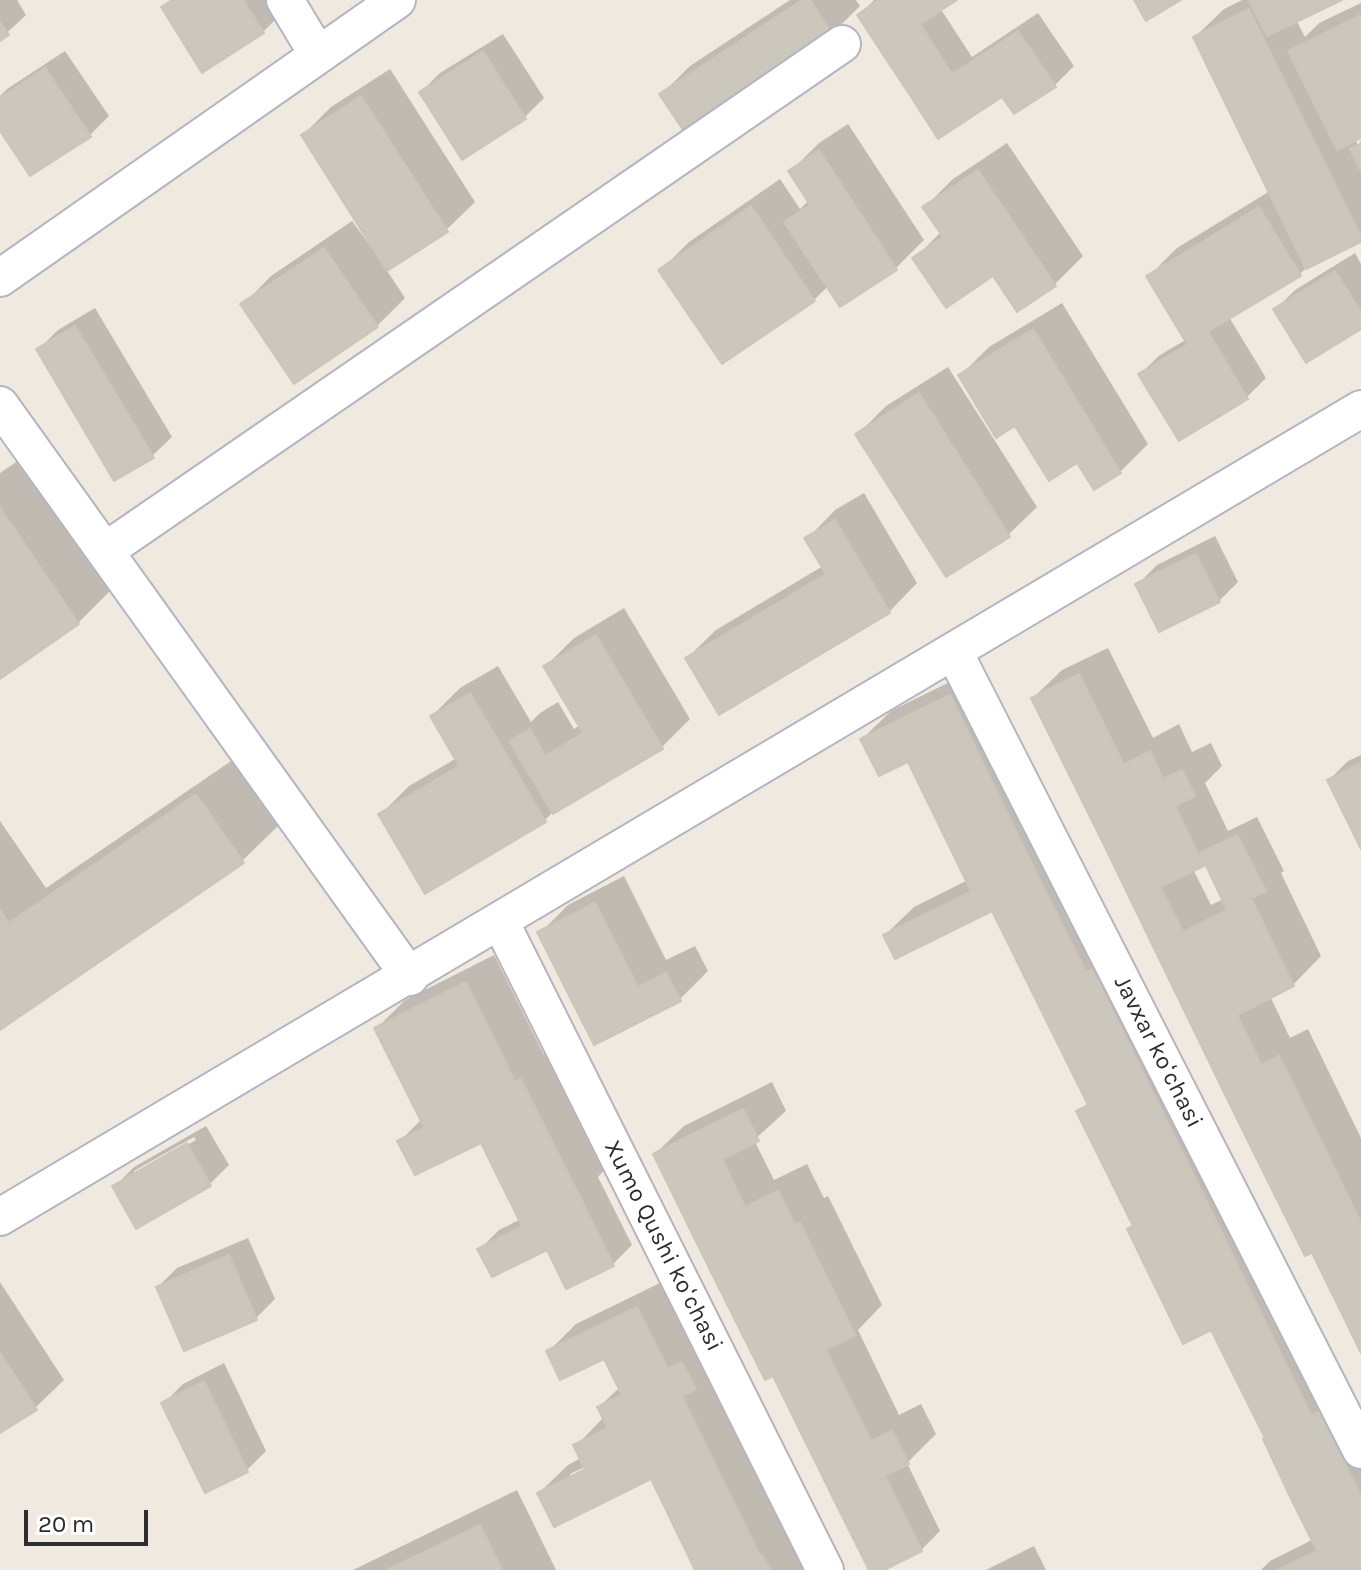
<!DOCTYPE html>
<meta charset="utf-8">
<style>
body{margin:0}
#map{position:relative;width:1361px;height:1570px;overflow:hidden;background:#f0e9df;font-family:Karla,sans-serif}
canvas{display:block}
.scale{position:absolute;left:24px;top:1510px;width:124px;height:36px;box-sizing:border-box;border:4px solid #2d2d2d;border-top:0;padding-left:10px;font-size:24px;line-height:28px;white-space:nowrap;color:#2d2d2d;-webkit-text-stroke:6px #fff;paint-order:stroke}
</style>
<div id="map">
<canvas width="1361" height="1570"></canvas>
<div class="scale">20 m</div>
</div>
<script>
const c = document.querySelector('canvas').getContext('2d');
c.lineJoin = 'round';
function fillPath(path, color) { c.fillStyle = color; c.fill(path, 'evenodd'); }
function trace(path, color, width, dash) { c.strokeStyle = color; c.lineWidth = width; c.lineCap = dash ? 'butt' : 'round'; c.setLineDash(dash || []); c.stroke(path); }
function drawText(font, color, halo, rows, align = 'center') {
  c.font = font + ' Karla,sans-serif'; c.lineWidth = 6; c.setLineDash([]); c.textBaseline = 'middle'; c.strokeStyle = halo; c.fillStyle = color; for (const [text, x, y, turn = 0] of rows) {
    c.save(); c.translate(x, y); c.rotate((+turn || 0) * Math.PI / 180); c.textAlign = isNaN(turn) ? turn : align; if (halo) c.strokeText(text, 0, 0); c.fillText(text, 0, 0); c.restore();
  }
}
fillPath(new Path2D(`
 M0,0H17L26,15L0,39Z
 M170,0H274L282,13L263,32L163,7Z
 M790,0H856L860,6L832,34L662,94L690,66Z
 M874,0H953L940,8L972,57L1038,13L1074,66L1055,85L1003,94L939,136L859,15Z
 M1242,0H1337L1296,20L1305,37L1319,23L1361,3V135L1355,139L1358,145L1361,141V240L1307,267L1300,274L1229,317L1266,378L1247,397L1140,374L1160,355L1187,339L1149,276L1177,248L1270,191L1195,37L1224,9Z
 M503,34L544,98L525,117L462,157L421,92L440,73Z
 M65,51L109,116L90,135L0,127V96L7,89Z
 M390,69L475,202L446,230L386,269L405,298L377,326L243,305L271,276L352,221L369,244L372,242L303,135L331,107Z
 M848,124L924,240L896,268L840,305L828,286L814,300L661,270L689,242L780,179L800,209L809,200L791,171L819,143Z
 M1007,143L1083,256L1055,284L1017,309L993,273L915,258L942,231L925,207L953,179Z
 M1355,253L1361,264V326L1276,309L1295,290Z
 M1062,303L1148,444L1120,472L1078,460L961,375L989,347Z
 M95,308L172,437L152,456L39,349L58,330Z
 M948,367L1037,507L1008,535L858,434L886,406Z
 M25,456L114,587L78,623L0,676V473Z
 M864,493L917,583L889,612L687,658L716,630L823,566L807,539L835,510Z
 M1215,536L1238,582L1219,601L1138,584L1157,565Z
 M624,608L690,719L662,747L552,813L545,820L381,814L409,786L457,758L432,716L460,688L498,666L531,722L540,713L558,702L574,729L580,725L546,666L574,638Z
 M1108,648L1153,738L1179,724L1192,752L1211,743L1222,766L1205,783L1228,831L1257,817L1284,871L1281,873L1321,956L1293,985L1270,996L1290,1038L1308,1029L1361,1138V1348L1313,1250L1306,1253L1033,698L1062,670ZM1206,861L1224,899L1211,905L1193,869Z
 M978,668L1361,1438V1570H1261L1270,1561L1314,1539L1267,1438L1214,1331L1130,1230L1135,1225L1079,1112L1088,1102L993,909L885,935L914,907L968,880L909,759L862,739L891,711Z
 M1361,755V845L1329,780L1348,761Z
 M234,759L279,825L242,861L0,1027V821L46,888Z
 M624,876L666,960L695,946L708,971L680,999L595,1042L540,933L568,905Z
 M494,955L544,1055L549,1052L607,1167L598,1177L632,1245L613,1264L547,1247L480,1249L499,1230L521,1219L482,1140L400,1141L422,1119L376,1029L405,1000Z
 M772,1082L786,1111L754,1140L774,1180L807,1164L824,1198L828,1196L882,1305L858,1330L899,1415L921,1404L936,1434L907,1463L940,1531L921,1550L879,1570H871L837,1501L843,1495L835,1498L774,1373L766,1377L655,1154L684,1126Z
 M206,1126L229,1165L210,1184L115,1186L134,1167ZM194,1137L196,1140L134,1175V1171Z
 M248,1238L275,1299L256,1318L158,1287L177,1268Z
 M666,1280L811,1570H697L652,1477L539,1493L568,1465L581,1458L576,1446L604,1417L599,1407L620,1387L605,1356L548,1352L576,1324ZM593,1463L595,1467L570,1479V1474Z
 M0,1282L64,1380L35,1408L0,1431Z
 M224,1363L266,1451L247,1470L206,1490L164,1403L183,1384Z
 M517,1490L556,1570H353Z
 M1034,1546L1046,1570H986Z`), '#0003');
const building = new Path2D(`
 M172,0H243L264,33L202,73L161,7Z
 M802,0H810L833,36L685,133L659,94Z
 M879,0H957L920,24L952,74L913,100L857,15Z
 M1134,0H1181L1146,21Z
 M1249,0H1342L1267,36Z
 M1249,9L1361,237V242L1306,269L1193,37Z
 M1361,15V138L1337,150L1288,51Z
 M0,22L9,35L0,41Z
 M1018,31L1056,87L1014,114L1002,97L938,139L913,100Z
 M483,51L526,119L462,160L419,92Z
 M45,68L91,137L30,176L0,131V98Z
 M361,96L448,232L387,271L301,135Z
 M1361,144V171L1350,149Z
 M819,150L897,270L840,307L784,222L810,205L788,171Z
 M978,170L1056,286L1017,312L993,276L946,308L912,258L943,237L922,207Z
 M751,206L815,301L722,364L658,270Z
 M1259,207L1301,276L1187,344L1146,276Z
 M324,248L378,327L294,384L240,304Z
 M1335,271L1361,312V329L1306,363L1273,309Z
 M75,326L154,458L114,481L36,349Z
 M1033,329L1121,473L1094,490L1077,463L1049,481L1015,426L996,438L958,375Z
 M1208,332L1248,399L1179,441L1138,374Z
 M919,393L1010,537L946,577L855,434Z
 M0,508L79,624L0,679Z
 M835,520L890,613L719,715L685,658L826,574L804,538Z
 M1196,554L1220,602L1159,632L1135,584Z
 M596,635L663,749L553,814L509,741L530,729L545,756L583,733L543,666Z
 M1079,674L1124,765L1150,751L1163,779L1182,770L1195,796L1102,841L1031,698Z
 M470,693L546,822L425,894L378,814L459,766L430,716Z
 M950,695L1031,862L971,891L908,762L879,776L860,739Z
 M1361,763V849L1327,780Z
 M196,794L244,863L0,1030V910L9,923Z
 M1175,806L1204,866L1160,887L1183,932L1251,898L1279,956L1181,1004L1102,841Z
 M1237,835L1266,891L1227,910L1200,853Z
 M1031,862L1086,972L1035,998L992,911L895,959L883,935Z
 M595,903L638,987L666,973L681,1001L594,1045L537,932Z
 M1279,956L1294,986L1237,1015L1261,1065L1279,1056L1294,1086L1235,1115L1181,1004Z
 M1092,969L1145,1077L1088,1105L1035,998Z
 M466,982L515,1082L424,1127L374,1028Z
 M1145,1077L1202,1192L1133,1226L1076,1111Z
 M521,1079L580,1197L522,1226L481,1143L415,1175L397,1141Z
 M1294,1086L1361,1223V1228L1305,1256L1235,1115Z
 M743,1109L759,1141L722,1159L745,1207L778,1191L795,1225L709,1268L653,1154Z
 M187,1143L211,1186L136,1229L112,1186Z
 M1202,1192L1258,1307L1183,1344L1127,1229Z
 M580,1197L614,1266L566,1289L547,1250L492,1277L477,1249Z
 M800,1223L855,1335L765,1380L709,1268Z
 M1361,1228V1310L1344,1318L1312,1253Z
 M229,1255L257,1320L184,1351L156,1287Z
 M637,1307L668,1369L682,1362L696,1389L682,1396L692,1417L585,1470L573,1445L608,1428L597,1407L622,1395L604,1359L560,1380L546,1351Z
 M1258,1307L1311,1415L1265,1438L1211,1330Z
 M1361,1310V1353L1344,1318Z
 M826,1350L871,1441L892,1431L909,1464L834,1500L773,1376Z
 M0,1353L37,1410L0,1433Z
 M204,1381L248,1472L205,1493L161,1403Z
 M1320,1411L1349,1472L1292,1501L1263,1439Z
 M692,1417L760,1556L731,1570H695L651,1479L554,1527L537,1493Z
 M1349,1472L1361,1496V1529L1317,1551L1292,1501Z
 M885,1476L922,1551L884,1570H869L834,1500Z
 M480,1525L502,1570H387Z
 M1361,1529V1570H1278L1317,1551Z
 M762,1555L770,1570H731L760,1556Z`);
fillPath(building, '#cbc7bd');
trace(building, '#ccc5b8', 2);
const minor = new Path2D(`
 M285,0L318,55
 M0,278L397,0
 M0,405L410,977
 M105,551L842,44
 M955,654L1361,1450
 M501,923L825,1570
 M0,1217C455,951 909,682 1361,409`);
trace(minor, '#b3b5c2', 40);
trace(minor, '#fff', 36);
drawText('24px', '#2d2d2d', '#fff', [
 ["Javxar koʻchasi",1158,1052,63],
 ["Xumo Qushi koʻchasi",663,1246,63]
]);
</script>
